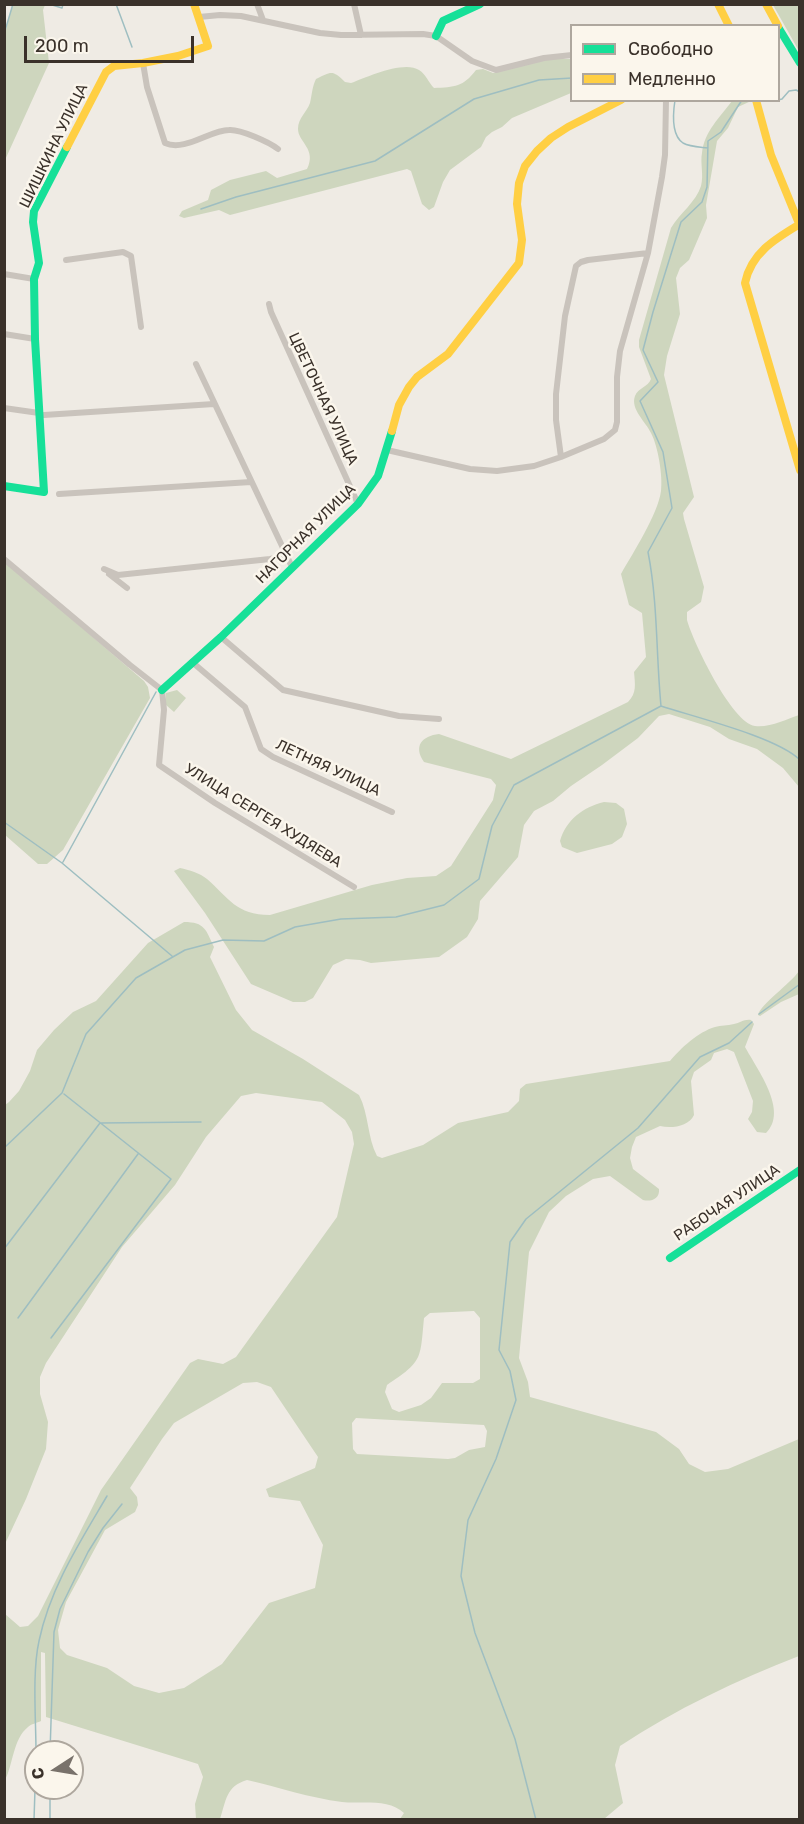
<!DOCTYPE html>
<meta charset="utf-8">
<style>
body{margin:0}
#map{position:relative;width:804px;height:1824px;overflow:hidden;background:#efebe4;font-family:Rubik,sans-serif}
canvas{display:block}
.frame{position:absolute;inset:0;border:6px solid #3a312a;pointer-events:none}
.legend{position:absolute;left:570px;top:24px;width:210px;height:78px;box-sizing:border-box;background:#fbf6ec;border:2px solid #aea79e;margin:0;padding:8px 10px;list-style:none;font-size:18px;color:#3a312a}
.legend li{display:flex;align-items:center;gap:12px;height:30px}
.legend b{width:30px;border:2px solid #aea79e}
.north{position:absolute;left:24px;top:1740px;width:60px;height:60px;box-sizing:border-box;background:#fbf6ec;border:2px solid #aea79e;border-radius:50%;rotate:258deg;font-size:16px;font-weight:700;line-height:24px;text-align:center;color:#3a312a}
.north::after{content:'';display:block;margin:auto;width:21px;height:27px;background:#79726b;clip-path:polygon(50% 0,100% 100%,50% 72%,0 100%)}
.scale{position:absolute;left:24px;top:36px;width:170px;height:27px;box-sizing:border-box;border:3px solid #3a312a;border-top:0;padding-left:8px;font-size:18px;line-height:21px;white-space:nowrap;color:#3a312a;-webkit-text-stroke:4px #fbf6ec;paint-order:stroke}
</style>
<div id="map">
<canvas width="804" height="1824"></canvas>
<div class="frame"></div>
<ul class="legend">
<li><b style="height:8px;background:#16e098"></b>Свободно</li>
<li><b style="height:8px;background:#ffcf43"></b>Медленно</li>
</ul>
<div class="north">С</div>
<div class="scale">200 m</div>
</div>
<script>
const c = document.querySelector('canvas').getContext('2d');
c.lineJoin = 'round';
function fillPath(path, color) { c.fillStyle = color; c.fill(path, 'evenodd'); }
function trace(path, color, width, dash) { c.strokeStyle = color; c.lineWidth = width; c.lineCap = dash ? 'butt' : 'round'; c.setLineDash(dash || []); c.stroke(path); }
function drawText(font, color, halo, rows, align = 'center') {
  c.font = font + ' Rubik,sans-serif'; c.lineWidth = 5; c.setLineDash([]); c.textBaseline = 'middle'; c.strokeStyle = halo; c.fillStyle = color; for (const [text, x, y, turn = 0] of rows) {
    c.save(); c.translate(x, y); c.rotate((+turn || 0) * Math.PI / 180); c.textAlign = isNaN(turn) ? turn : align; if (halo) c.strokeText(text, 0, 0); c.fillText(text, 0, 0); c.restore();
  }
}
fillPath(new Path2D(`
 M12,5H45L43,10L49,63L5,160V34Z
 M773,5H799V51Z
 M550,59H571V93L512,118L502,127L492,132L486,137L481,147L450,170L443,182L434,207L429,210L422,204L411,171L407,169L230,215L219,210L184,218L179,216L182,211L208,200L211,190L230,180L266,171L277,178L307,169C317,149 298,142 298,129C298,118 307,112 310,103C312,95 312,87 316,79C331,72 332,69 345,82L351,83C367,77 404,60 419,70C425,73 429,83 434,88C455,87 463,87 476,70L483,69L493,73Z
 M732,101H751L738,107L728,128L717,141L706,205L707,218L689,260L680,268L676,278L680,314L667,356L664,375L694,497L683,513L684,519L704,587L701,602L687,612V620C693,642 732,723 755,726C769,728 787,719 799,715V787L783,768L757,749L729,739L710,727L669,714L659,716L638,738L602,765L571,786L553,801L534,811L524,825L518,857L480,901L478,919L467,937L439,957L371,963L360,960L346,959L333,965L313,998L305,1002H293L251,984L205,913L174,871L180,868C189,870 200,873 207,879C229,898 236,915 270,915L372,885L407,878L436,876L451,866L493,800L496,785L491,779L424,762C413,746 422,736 439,734L511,759L628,702C637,693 635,684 634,672L646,657L642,613L629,605L621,574C633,553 658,514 661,491C663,476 658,446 651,433C646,422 630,409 635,396C638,388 648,387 651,379L639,347V340L671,228C680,213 696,202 701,186C704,175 700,163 702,153C704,132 720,117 732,101Z
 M4,561L144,681L148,687L150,698L63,850L47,864H38L5,835Z
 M177,690L186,698L174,712L166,705V693Z
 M604,802L616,803L624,809L627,824L622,837L612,844L577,853L562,847L560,841C566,820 583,807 604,802Z
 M184,922C205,922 206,930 214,947L210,957L236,1010L252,1030L303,1059L359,1095C369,1114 367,1137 377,1156L382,1158L423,1145L458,1123L508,1112L519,1101L520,1089L526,1084L670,1061C681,1048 698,1032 715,1027C721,1025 727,1026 734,1024C740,1023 744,1019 751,1020L754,1024L745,1047C757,1069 789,1111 766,1133L757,1132L748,1119L752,1112L753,1101L734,1052L727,1049L714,1053L711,1060L694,1072L691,1081L694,1115C689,1126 672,1129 660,1126L636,1137L632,1147L630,1158L633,1169L659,1189C660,1199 651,1202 643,1200L610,1176L593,1179L566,1196L549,1212L529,1252L519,1358L528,1382L530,1397L656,1432L679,1449L689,1464L705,1472L728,1469L799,1439V1656C737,1680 676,1709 620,1746L615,1765L623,1803L604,1819H400L404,1813C389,1798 361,1804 342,1802C310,1798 278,1787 247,1780C226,1786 226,1801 220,1819H196L195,1804L203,1777L198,1764L46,1717L45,1653L41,1652V1721C37,1723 31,1724 28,1727C13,1739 13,1765 5,1780V1614L20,1627L28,1626L38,1616L101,1490L190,1363L198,1359L223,1364L236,1357L337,1217L354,1144L352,1132L345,1120L322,1102L256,1093L241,1096L206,1137L175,1185L122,1247L46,1363L40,1377V1394L48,1422L46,1449L26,1499L5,1544V1105L9,1102L19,1091L30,1071L37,1050L54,1030L73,1012L96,1001L148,943ZM474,1311L480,1318V1379L473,1383H442L431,1398L421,1405L399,1412L392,1409L385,1392L387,1385C423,1361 420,1360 424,1318L430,1313ZM257,1382L271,1387L318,1457L315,1468L266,1489L269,1497L300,1501L323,1545L315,1588L269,1603L222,1664L184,1688L159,1693L134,1686L107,1668L67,1655L60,1648L58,1630L66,1602L105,1530L135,1512L138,1505L137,1497L130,1488L162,1439L174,1423L243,1383ZM356,1418L484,1425L487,1431L485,1447L469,1450L455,1458L448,1459L357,1454L353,1449L352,1423Z
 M799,971V994L781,1002L760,1016L758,1015C760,1005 791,983 799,971Z`), '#ced6be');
trace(new Path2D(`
 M49,4L62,8L63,4
 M116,4L132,47
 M4,34L13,4
 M675,100C673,113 671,135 683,143C690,147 700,147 708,148
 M778,100L782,99L789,91L796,90L800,92
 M201,209L236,197L375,161L474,99L539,80L572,78
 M661,706C694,717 777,737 800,760
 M4,822L62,863L172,956
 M63,862L156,692
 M759,1014L800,984
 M4,1148L62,1093L86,1034L136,978L185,950L223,940L264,941L295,927L341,919L396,917L444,905L479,879L492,826L514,785L661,706C656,655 658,603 648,552L672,508L663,452L640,401L658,382L643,350L653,312L681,222L702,202L707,187L708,141L721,132L742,100
 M4,1249L100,1123L201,1122
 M18,1318L138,1154
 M51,1338L171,1179L64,1094
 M36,1752C36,1719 32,1673 39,1641C50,1588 80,1542 107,1496
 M50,1752L54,1632L60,1609L88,1552L103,1528L122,1504
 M34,1820L36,1758
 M50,1820V1788
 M536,1820L515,1739L475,1633L461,1576L468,1520L496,1459L516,1400L510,1371L499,1350L510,1242L526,1219L638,1128L700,1057L729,1043L752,1022`), '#9ebec1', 1.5);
trace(new Path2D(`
 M257,4L263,20
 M354,4L361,35
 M199,17L220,15L241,16L320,33L341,35L423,34L436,36L472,61L496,70L544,58L572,55
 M143,63L147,87L165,143C185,152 210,130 229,130C240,129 269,142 278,149
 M66,260L123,252L131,256L141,327
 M4,274L34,279
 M269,304L271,312L358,504
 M4,334L35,339
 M196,364L292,567
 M4,408L39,413
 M44,415L214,404
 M387,450L470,469L497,471L534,466L561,457L604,439L615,430L617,422V377L620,351L648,253L662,177L665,155L666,100
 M561,457L556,420V394L565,316L576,266L581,262L588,260L648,253
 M59,494L251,482
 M4,559L130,665L162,690L164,710L159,765L215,803L354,887
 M104,569L118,575L270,559L286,556
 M109,574L127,588
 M221,637L283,690L399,716L439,719
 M192,662L245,707L261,749L273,757L392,812`), '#c9c3bc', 6);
trace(new Path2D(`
 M778,27L800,63
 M436,36L443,21L480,4
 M4,486L44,492L35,339L34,279L39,263L33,222L34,211L67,147
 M162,690L221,637L358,504L378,476L392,431
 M670,1258L800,1170`), '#16e098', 8);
trace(new Path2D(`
 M718,4L729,26
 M766,4L778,26
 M756,100L771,155L800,226
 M67,147L106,72L114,66L143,63L178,56L208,46L194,4
 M800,224C775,239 751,253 745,283L800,470
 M392,431L399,405L409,387L417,377L448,354L519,263L522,240L517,204L519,183L525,166L537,151L551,138L568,127L621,100`), '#ffcf43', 8);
drawText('15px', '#3a312a', '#fbf6ec', [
 ["ШИШКИНА УЛИЦА",54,146,-64],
 ["ЦВЕТОЧНАЯ УЛИЦА",323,399,65],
 ["НАГОРНАЯ УЛИЦА",306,534,-45],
 ["ЛЕТНЯЯ УЛИЦА",328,768,25],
 ["УЛИЦА СЕРГЕЯ ХУДЯЕВА",263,816,32],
 ["РАБОЧАЯ УЛИЦА",727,1203,-34]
]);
</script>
